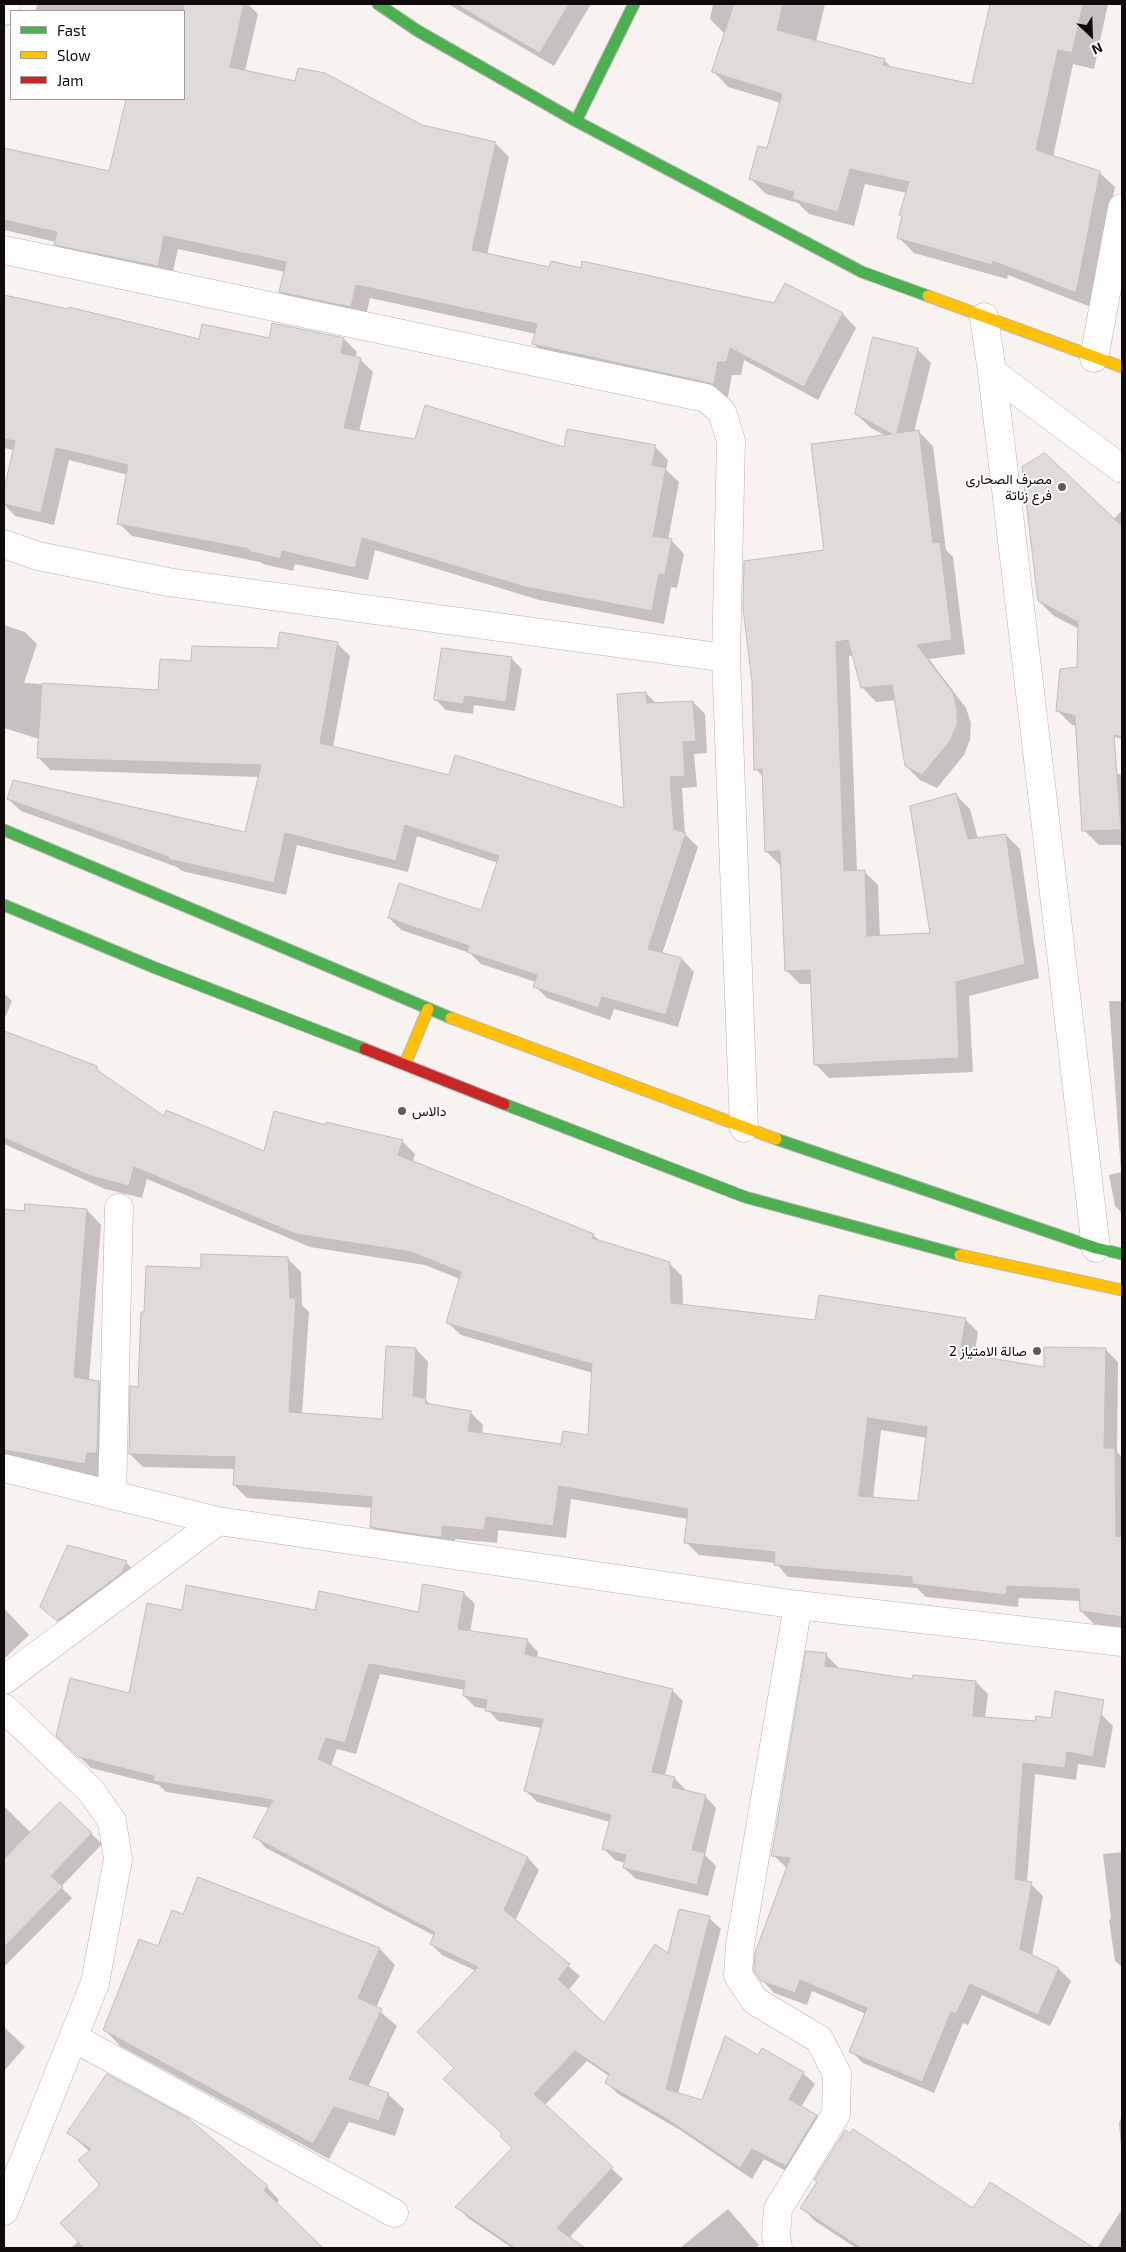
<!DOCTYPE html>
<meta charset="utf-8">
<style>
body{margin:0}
#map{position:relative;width:1126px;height:2252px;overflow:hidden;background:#f8f2f0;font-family:"Exo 2",sans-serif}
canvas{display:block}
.frame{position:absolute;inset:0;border:5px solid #0f0b0a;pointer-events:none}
.legend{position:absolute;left:10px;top:10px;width:175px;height:90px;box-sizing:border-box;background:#fff;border:1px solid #9f9d9d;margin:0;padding:6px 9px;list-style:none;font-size:15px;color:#0f0b0a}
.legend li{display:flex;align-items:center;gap:10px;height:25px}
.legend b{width:25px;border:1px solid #9f9d9d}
.north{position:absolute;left:1066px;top:10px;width:50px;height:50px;-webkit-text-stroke:4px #fff;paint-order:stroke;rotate:156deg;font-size:14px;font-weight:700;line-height:20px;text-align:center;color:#0f0b0a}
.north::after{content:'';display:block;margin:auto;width:18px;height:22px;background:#0f0b0a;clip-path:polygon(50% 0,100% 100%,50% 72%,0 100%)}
</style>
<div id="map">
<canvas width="1126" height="2252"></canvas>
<div class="frame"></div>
<ul class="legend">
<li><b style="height:6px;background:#4caf50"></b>Fast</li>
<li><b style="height:6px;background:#ffc107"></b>Slow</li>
<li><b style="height:6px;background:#c62828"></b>Jam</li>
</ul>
<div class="north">N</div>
</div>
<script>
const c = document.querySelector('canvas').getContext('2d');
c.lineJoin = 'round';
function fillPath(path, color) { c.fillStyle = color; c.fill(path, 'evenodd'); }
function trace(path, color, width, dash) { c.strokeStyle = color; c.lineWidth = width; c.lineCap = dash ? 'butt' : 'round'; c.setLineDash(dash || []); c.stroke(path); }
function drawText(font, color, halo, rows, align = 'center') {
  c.font = font + ' "Exo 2",Vazirmatn,sans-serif'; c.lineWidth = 4; c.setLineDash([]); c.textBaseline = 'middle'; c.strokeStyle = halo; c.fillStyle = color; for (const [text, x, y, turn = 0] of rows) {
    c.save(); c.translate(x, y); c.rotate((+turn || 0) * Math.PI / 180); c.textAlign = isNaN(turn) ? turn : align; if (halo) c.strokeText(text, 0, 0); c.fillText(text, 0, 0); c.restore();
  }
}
fillPath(new Path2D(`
 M38,4H248L258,14L245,71L422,126L495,143L509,157L487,255L550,269L774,305L785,284L843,314L856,328L818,400L744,360L741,375H732L728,397L547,357L534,344L536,334L370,298L365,320L295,306L281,292L285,272L178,249L171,280L70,258L56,244V242L4,230V149L110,173L127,99H184V11H35Z
 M448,4H591L554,66Z
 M713,4H825L816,42L884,60L892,68L973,85L991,4H1108L1094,69L1073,64L1053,157L1099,172L1115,187L1091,307L1008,275L1007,279L914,253L898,237L907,193L865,184L854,226L809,214L798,203L766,194L751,179L768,150L781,103L728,87L713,71L725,34L710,19Z
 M4,296L200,341L344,339L357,352L355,358L360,359L373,372L359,432L416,440L565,449L655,447L668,460L666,470L679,482L668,540H671L684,554L677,588L671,587L664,624L539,600L375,550L368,580L295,564L293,571L263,564L260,562L132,536L119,523L128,475L69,460L54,525L15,516L4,504V495L14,450L4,448Z
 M917,349L931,363L914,432H919L933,446L946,550L953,557L965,654L929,659L966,708L971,723L970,740L964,755L937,788L920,780L906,766L896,700L876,702L862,687L853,655L849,656L857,872L864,871L878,885L880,937L931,934L956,795L970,809L978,839L1006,835L1020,849L1039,978L969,996L973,1072L829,1078L815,1064L812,984H800L786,970L782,865H780L766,851L763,777L756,769L826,551L886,436L871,428L856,414Z
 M1122,510V739L1072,725L1057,710L1078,668L1079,629L1054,616L1039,601Z
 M4,625L25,632L37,644L24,683L159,691L192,662L278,649L337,643L350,656L333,747L450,776L625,810L646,693L657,704L693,702L705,714L707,753L694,754L697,787L682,788L685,834L698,847L662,954L682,959L694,972L678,1027L614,1009L610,1020L547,998L535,986L536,982L481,964L470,953L401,930L389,918L482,912L498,863L417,836L408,872L297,845L286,895L182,871L177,867L21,811L8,799L246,834L260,777L50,770L38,757L39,739L4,728Z
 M512,659L522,669L515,711L474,705L473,714L446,710L436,700Z
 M1080,771L1122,774V845H1099L1084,830Z
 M4,993L12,1001L4,1020Z
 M1109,1001H1122V1213L1115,1206L1109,1175L1121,1172Z
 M4,1032L95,1067L106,1078L164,1118L265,1153L328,1126L402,1141L415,1154L413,1162L593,1235L601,1242L669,1263L682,1276L683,1305L816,1321L965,1319L978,1332L974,1357L1045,1369L1106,1350L1118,1362L1117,1452L1122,1457V1628L1094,1624L1081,1611V1601L1019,1598L1018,1607L926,1597L917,1588L788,1577L776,1563L699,1555L686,1542L688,1519L571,1499L566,1538L498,1530L497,1543L455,1539L454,1549L384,1540L371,1527L373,1508L247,1498L234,1485L235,1469L143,1467L130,1454L139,1388L146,1314L202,1270L288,1259L301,1272L302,1305L309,1312L302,1414L384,1420L416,1349L428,1362L426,1400L432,1406L470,1412L483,1425L482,1434L562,1445L589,1436L593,1373L461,1335L448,1323L460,1279L425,1265L310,1247L147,1179L142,1198L105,1189L4,1144ZM881,1430L927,1438L919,1503L873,1499Z
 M4,1210L25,1212L87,1210L101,1225L89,1380L99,1382L114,1397L100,1478L4,1462Z
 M126,1563L136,1572L68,1631L42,1607Z
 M464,1593L475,1604L470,1632L527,1640L538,1652L537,1658L672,1690L683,1701L665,1776L674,1778L685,1789V1791L705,1796L716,1808L705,1855L716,1866L708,1896L636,1879L624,1868L625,1863L615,1860L604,1849L610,1822L537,1802L526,1791L542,1728L498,1721L487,1709L475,1707L464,1696L465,1690L380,1674L356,1754L337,1749L331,1766L528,1858L539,1870L515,1921L580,1976L568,1991L604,2025L669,1955L709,1918L721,1929L678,2094L702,2101L758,2057L803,2073L815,2084L801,2107L817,2116L828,2127L797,2177L764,2159L752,2179L680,2130L618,2094L606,2082L609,2076L587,2061L544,2106L623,2179L569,2238L582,2248H512L468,2218L457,2207L514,2148L456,2068L476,1971L442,1955L431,1944L435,1936L266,1848L255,1836L270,1808L166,1792L159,1785L91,1768L57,1735L130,1694L182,1611L419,1613Z
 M4,1608L29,1635L4,1659Z
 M826,1655L838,1667V1669L914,1681L976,1682L988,1694L985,1718L1035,1722L1101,1714L1113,1726L1105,1768L1078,1764L1076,1780L1035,1774L1027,1883L1031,1884L1043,1896L1032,1956L1059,1969L1071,1981L1050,2026L982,1995L968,2025L963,2023L934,2093L863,2063L851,2051L866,2014L812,1991L807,2005L774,1993L762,1980L787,1868L773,1855Z
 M60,1803L102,1844L61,1887L72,1898L4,1967V1806L31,1833Z
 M1122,1852V1967L1115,1961L1109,1920L1111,1919L1103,1854Z
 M198,1878L380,1949L395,1965L376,2008L397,2026L368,2087L388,2094L404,2109L395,2136L349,2122L329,2159L120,2046L105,2030L159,1948L183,1915Z
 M4,2027L25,2047L4,2071Z
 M1122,2115V2160L1119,2123Z
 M69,2133L267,2187L279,2200L276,2204L321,2248H71L79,2241L102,2185L90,2152Z
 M802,2208L973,2210L1066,2237L1059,2248H856L815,2221Z
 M728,2209L759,2245L755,2248H680Z
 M1122,2209V2248H1097Z`), '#0003');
const building = new Path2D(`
 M184,4H244L230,67L295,81L298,68L325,73L422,125L496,142L472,250L549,267L551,261L581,268L582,261L774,303L785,283L843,313L804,387L730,348L727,362H718L714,384L532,344L537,324L356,285L351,307L279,292L286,262L164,236L158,266L54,245L57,232L4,220V148L109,171L126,99H184Z
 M456,4H569L540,53Z
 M734,4H783L777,30L885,59L883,65L972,84L990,4H1083L1072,53L1058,50L1036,150L1100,171L1076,293L993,261L992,265L897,238L902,216L899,215L909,182L850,169L838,212L792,199L794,192L749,179L758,146L767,148L782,94L712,72Z
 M4,295L68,309L69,307L199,339L202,324L269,338L272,323L344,338L341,353L361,358L344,428L415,439L425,405L564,447L567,429L656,445L652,465L666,468L653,536L672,539L665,575L659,574L652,611L525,587L362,538L355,568L282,551L280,559L248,551L249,549L117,524L128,465L56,448L41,513L4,504V490L15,441L4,439Z
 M873,337L918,348L897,433L919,430L933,543L940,542L952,640L917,645L953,693L957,708V725L950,741L922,775L905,766L892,685L861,688L848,640L836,642L844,871L865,870L867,936L930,933L910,806L956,793L968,839L1006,834L1025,964L956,982L959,1058L814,1065L810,970L785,971L780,851L765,852L762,769L754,770L752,682L743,608L744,561L824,550L811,444L892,434L855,414Z
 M1045,453L1122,526V737L1114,735L1121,830L1082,831L1075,716L1056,711L1060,669L1077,667L1078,622L1038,601L1022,467Z
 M280,632L338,642L320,743L449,775L455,755L624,808L617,694L646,692L647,703L693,701L696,741L683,742L685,776L670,777L674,829L686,833L648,949L682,958L666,1015L602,997L598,1008L533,987L537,975L467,952L469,946L388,918L399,883L481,910L499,856L405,825L396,861L285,833L274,883L168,859L169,857L7,799L13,780L245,832L261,765L37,758L42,683L158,690L160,659L191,661L192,646L277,648Z
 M442,648L512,657L506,702L465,696L463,704L434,700Z
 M4,1031L97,1066V1070L164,1116L166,1110L264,1151L274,1111L326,1125V1122L403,1140L398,1155L594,1234L592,1238L670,1262L671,1303L815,1320L819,1295L966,1318L960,1353L1044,1367V1347L1106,1348L1104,1448H1115L1116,1536L1122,1537V1617L1080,1611L1079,1589L1007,1586L1006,1595L912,1584V1577L774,1565L775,1552L684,1543L688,1509L559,1486L553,1526L486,1517L484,1530L442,1526V1537L428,1536L370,1527L372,1497L233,1485L235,1457L129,1454L130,1386L138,1387L141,1312H144L146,1266L201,1268V1254L288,1257L290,1298H296L289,1412L382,1419L386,1346L416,1348L413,1396L426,1398L425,1403L471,1411L468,1431L561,1444L563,1431L588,1435L592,1364L446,1323L461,1272L411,1252L296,1234L134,1167L129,1186L91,1176L4,1138ZM868,1418L927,1427L918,1501L859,1496Z
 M25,1204L87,1209L74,1377L99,1381L97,1453H87L85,1464L4,1450V1209L24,1211Z
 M68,1545L127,1561L122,1573L57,1621L40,1607Z
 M423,1584L464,1592L458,1629L528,1639L525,1654L673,1689L652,1772L675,1777L672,1787L706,1795L692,1850L705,1853L697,1885L623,1868L626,1855L602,1849L611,1815L524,1791L543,1719L485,1711L487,1700L463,1696L465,1681L369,1664L345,1743L326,1738L318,1759L528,1857L504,1910L570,1964L558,1979L604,2023L655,1944L668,1953L679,1909L710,1916L666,2089L702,2100L725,2036L758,2055L762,2048L804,2072L789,2099L817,2115L786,2166L752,2149L740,2168L667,2119L605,2083L609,2074L575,2051L534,2094L613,2167L557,2228L585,2248H515L455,2207L512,2148L500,2136L502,2134L443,2079L454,2068L417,2032L478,1967L430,1944L435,1932L253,1837L273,1800L153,1781L154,1776L78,1757L56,1736L70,1678L129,1693L147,1603L182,1610L186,1585L315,1610L319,1591L418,1612Z
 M806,1651L827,1653L825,1666L912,1679L913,1675L976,1681L973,1716L1035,1721L1036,1716L1051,1718L1055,1691L1104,1700L1093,1757L1067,1752L1065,1768L1023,1763L1015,1879L1032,1882L1020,1949L1059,1968L1038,2015L970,1984L956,2014L951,2012L922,2082L849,2052L867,2008L800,1980L795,1993L761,1981L754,1971L755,1953L790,1858L772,1856Z
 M60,1802L92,1833L51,1876L63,1887L4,1947V1859Z
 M198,1877L380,1948L358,1998L382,2009L349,2079L389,2093L379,2121L334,2107L313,2144L103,2030L139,1939L158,1946L172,1910L183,1914Z
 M107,2074L188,2118L268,2186L264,2190L323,2248H84L60,2223L100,2185L78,2160L91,2149L67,2133Z
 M853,2129L973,2208L990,2182L1094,2248H861L800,2208L817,2182L814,2180L845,2130L850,2133Z`);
fillPath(building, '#dfdbd9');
trace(building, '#c2bebc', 1);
const street = new Path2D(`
 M4,11L6,4
 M4,250L706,398L722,412L731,441L726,658L744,1128
 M984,317L992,372L1096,1248
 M1094,358L1122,208
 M992,372L1122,469
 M4,544L38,556L168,582L726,658
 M4,1468L218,1521L798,1605L1122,1642
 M112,1495L119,1208
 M4,1680L218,1521
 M4,1708L91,1791L112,1821L118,1859L95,1983L4,2211
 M74,2038L394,2213
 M778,2248L776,2235L778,2209L836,2114L837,2074L819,2039L755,2001L738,1975L740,1945L798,1605`);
const fast = new Path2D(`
 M378,4L418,31L576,121L862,272L928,296
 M576,121L634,4
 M4,830L451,1018
 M4,905L153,967L365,1049
 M504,1104L745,1197L960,1255
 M776,1139L1096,1248L1122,1254`);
const slow = new Path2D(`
 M928,296L1122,367
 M451,1018L776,1139
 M405,1064L428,1009
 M960,1255L1122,1290`);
const jam = new Path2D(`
 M365,1049L504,1104`);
trace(street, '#b8b3b1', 29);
trace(fast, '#b8b3b1', 13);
trace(slow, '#b8b3b1', 13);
trace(jam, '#b8b3b1', 13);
trace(street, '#fefdfd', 28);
trace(fast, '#4caf50', 11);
trace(slow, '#ffc107', 11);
trace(jam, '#c62828', 11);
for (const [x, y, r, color] of [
 [1062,487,5,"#615c5a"],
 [402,1111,5,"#615c5a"],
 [1037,1351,5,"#615c5a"]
]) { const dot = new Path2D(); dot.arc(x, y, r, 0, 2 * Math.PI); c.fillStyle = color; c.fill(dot); trace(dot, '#fff', 2); }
drawText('14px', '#0f0b0a', '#fff', [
 ["مصرف الصحارى",1052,479],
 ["فرع زناتة",1052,495],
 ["دالاس",412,1111,"left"],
 ["صالة الامتياز 2",1027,1351]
], 'right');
</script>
